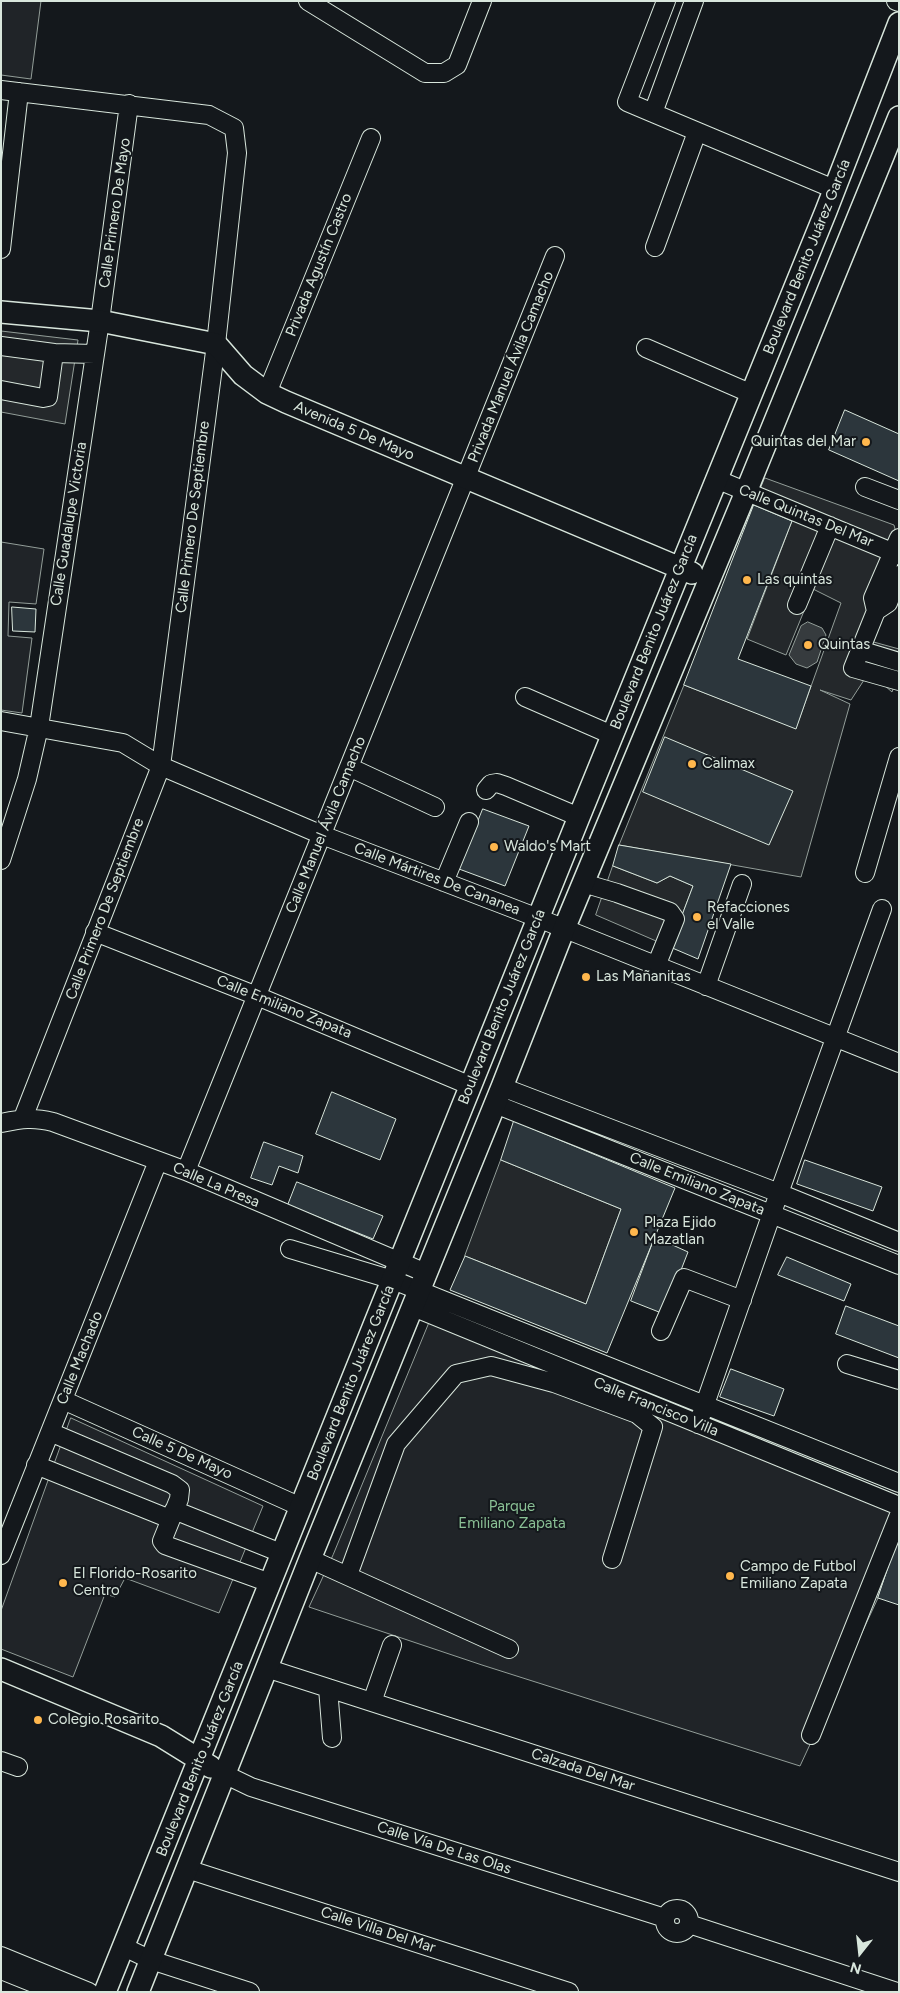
<!DOCTYPE html>
<meta charset="utf-8">
<style>
body{margin:0}
#map{position:relative;width:900px;height:1993px;overflow:hidden;background:#14181c;font-family:Figtree,sans-serif}
canvas{display:block}
.frame{position:absolute;inset:0;border:2px solid #d8e6dc;pointer-events:none}
.north{position:absolute;left:835px;top:1928px;width:50px;height:50px;-webkit-text-stroke:4px #14181c;paint-order:stroke;rotate:196deg;font-size:14px;font-weight:700;line-height:20px;text-align:center;color:#d8e6dc}
.north::after{content:'';display:block;margin:auto;width:18px;height:22px;background:#d8e6dc;clip-path:polygon(50% 0,100% 100%,50% 72%,0 100%)}
</style>
<div id="map">
<canvas width="900" height="1993"></canvas>
<div class="frame"></div>
<div class="north">N</div>
</div>
<script>
const c = document.querySelector('canvas').getContext('2d');
c.lineJoin = 'round';
function fillPath(path, color) { c.fillStyle = color; c.fill(path, 'evenodd'); }
function trace(path, color, width, dash) { c.strokeStyle = color; c.lineWidth = width; c.lineCap = dash ? 'butt' : 'round'; c.setLineDash(dash || []); c.stroke(path); }
function drawText(font, color, halo, rows, align = 'center') {
  c.font = font + ' Figtree,sans-serif'; c.lineWidth = 4; c.setLineDash([]); c.textBaseline = 'middle'; c.strokeStyle = halo; c.fillStyle = color; for (const [text, x, y, turn = 0] of rows) {
    c.save(); c.translate(x, y); c.rotate((+turn || 0) * Math.PI / 180); c.textAlign = isNaN(turn) ? turn : align; if (halo) c.strokeText(text, 0, 0); c.fillText(text, 0, 0); c.restore();
  }
}
const green = new Path2D(`
 M1,1H41L31,79L1,75Z
 M1,542L44,549L36,604L9,602L8,636L32,638L22,713L1,710Z
 M430,1321L886,1502L899,1518V1535L878,1598L800,1766L482,1665L309,1607L333,1555Z
 M71,1418L263,1506L219,1613L125,1578L115,1597L105,1594L73,1677L1,1649V1611Z`);
fillPath(green, '#202428');
trace(green, '#939e99', 1);
const parking = new Path2D(`
 M1,331L78,340L65,424L1,412Z
 M765,478L894,525L899,545V574L870,641L899,649V672L892,692L884,685L864,680L851,700L820,690L850,704L801,877L619,845L684,685L796,728L841,603L813,589L786,655L747,639L792,521L754,505Z
 M613,866L657,883L670,876L693,886L670,947L596,915Z
 M501,1160L621,1209L586,1304L465,1256Z`);
fillPath(parking, '#24282b');
trace(parking, '#939e99', 1);
const water = new Path2D(`
 M808,622L822,628L826,635L817,662L807,668L796,664L789,655L801,626Z`);
fillPath(water, '#363b3e');
trace(water, '#939e99', 1);
const building = new Path2D(`
 M845,410L899,434V481L829,450Z
 M754,505L792,521L738,659L811,686L796,729L684,685Z
 M12,607L36,609L35,632L13,631Z
 M665,737L793,791L769,845L643,792Z
 M483,809L529,826L505,886L459,869Z
 M619,845L731,864L698,959L670,947L693,886L670,876L657,883L613,866Z
 M332,1092L396,1119L380,1160L316,1134Z
 M514,1121L675,1188L607,1353L450,1290L465,1256L586,1304L621,1209L501,1160Z
 M264,1142L303,1156L298,1173L279,1166L272,1185L251,1178Z
 M805,1160L882,1187L873,1211L797,1184Z
 M297,1182L383,1216L373,1239L288,1205Z
 M655,1237L688,1252L664,1314L631,1301Z
 M787,1257L851,1284L844,1301L778,1275Z
 M846,1306L899,1326V1358L836,1334Z
 M731,1369L784,1389L774,1416L720,1397Z
 M899,1535V1605L878,1598Z`);
fillPath(building, '#2c363c');
trace(building, '#d8e6dc', 1);
const minor = new Path2D(`
 M308,1L425,73H444L457,65L482,1
 M694,1L653,113L834,189
 M896,1L899,2
 M1,90L209,115L234,128L237,153L216,344L161,766L23,1118
 M653,113L627,102L666,1
 M655,247L697,132
 M1,249L19,92
 M1,346L54,353L95,354
 M646,348L752,394
 M1,390L43,398L48,397L54,353
 M267,393L371,138
 M716,479L899,555
 M865,487L899,500
 M899,538L873,598L876,611L853,668L899,681
 M797,605L830,526
 M876,611L888,603L899,575
 M860,650L899,662
 M525,697L612,735
 M1,721L123,743L161,766L322,835L538,918L899,1063
 M349,767L435,807
 M486,790L491,784L497,783L506,786L579,817
 M1,860L27,779L39,727L100,321L129,104
 M865,873L899,757
 M444,882L469,822
 M583,883L617,893L670,912L675,919L656,966
 M95,932L257,996L471,1086
 M706,986L742,884
 M502,1087L779,1193L899,1242
 M495,1104L899,1265
 M1,1123C22,1119 32,1117 53,1122L186,1171L426,1273
 M186,1171L555,256
 M290,1249L393,1280L899,1483
 M413,1307L899,1506
 M661,1331L684,1278L742,1300
 M847,1364L899,1380
 M63,1400L301,1507
 M698,1424L779,1193L882,909
 M50,1432L172,1484L180,1490L179,1499L162,1541L165,1545L270,1583
 M36,1465L170,1519
 M174,1510L281,1553
 M1,1555L158,1161
 M310,1559L509,1649
 M348,1575L396,1444L456,1374L491,1366L554,1383L637,1414L653,1427L612,1559
 M266,1668L899,1872
 M328,1688L332,1738
 M372,1702L392,1645
 M811,1735L899,1515
 M1,1761L18,1767
 M224,1774L251,1787L665,1918
 M187,1869L569,1992
 M665 1921a12 12 0 1 1 24 0a12 12 0 1 1-24 0Z
 M689,1924L897,1992
 M124,1947L151,1960L250,1992
 M1,1956L89,1992
 M1,1970L56,1992`);
const major = new Path2D(`
 M1,312L100,321L216,344L243,375L267,393L286,402L692,573
 M1,1669L161,1736L211,1767
 M105,1992L579,817L826,211L899,23
 M138,1992L310,1559L502,1087L564,929L746,492L899,117`);
trace(minor, '#d8e6dc', 20);
trace(major, '#d8e6dc', 24);
trace(minor, '#14181c', 18);
trace(major, '#14181c', 21);
for (const [x, y, r, color] of [
 [866,442,5,"#ffb74d"],
 [747,580,5,"#ffb74d"],
 [808,645,5,"#ffb74d"],
 [692,764,5,"#ffb74d"],
 [494,847,5,"#ffb74d"],
 [697,917,5,"#ffb74d"],
 [586,977,5,"#ffb74d"],
 [634,1232,5,"#ffb74d"],
 [730,1576,5,"#ffb74d"],
 [63,1583,5,"#ffb74d"],
 [38,1720,5,"#ffb74d"]
]) { const dot = new Path2D(); dot.arc(x, y, r, 0, 2 * Math.PI); c.fillStyle = color; c.fill(dot); trace(dot, '#14181c', 2); }
drawText('15px', '#d8e6dc', '#14181c', [
 ["Calle Primero De Mayo",115,213,-82],
 ["Boulevard Benito Juárez García",807,257,-68],
 ["Privada Agustín Castro",319,265,-68],
 ["Privada Manuel Ávila Camacho",511,367,-68],
 ["Avenida 5 De Mayo",354,431,23],
 ["Calle Quintas Del Mar",806,516,22],
 ["Calle Primero De Septiembre",193,517,-83],
 ["Calle Guadalupe Victoria",69,524,-81],
 ["Boulevard Benito Juárez García",654,632,-68],
 ["Calle Manuel Ávila Camacho",326,825,-68],
 ["Calle Mártires De Cananea",437,879,21],
 ["Calle Primero De Septiembre",105,909,-69],
 ["Calle Emiliano Zapata",284,1007,22],
 ["Boulevard Benito Juárez García",502,1007,-68],
 ["Calle Emiliano Zapata",697,1184,22],
 ["Calle La Presa",216,1185,23],
 ["Calle Machado",80,1358,-68],
 ["Boulevard Benito Juárez García",351,1383,-68],
 ["Calle Francisco Villa",656,1407,22],
 ["Calle 5 De Mayo",182,1453,24],
 ["Boulevard Benito Juárez García",200,1759,-68],
 ["Calzada Del Mar",583,1770,18],
 ["Calle Vía De Las Olas",444,1848,18],
 ["Calle Villa Del Mar",378,1930,18]
]);
drawText('15px', '#d8e6dc', '#14181c', [
 ["Quintas del Mar",856,442,"right"],
 ["Las quintas",757,580],
 ["Quintas",818,645],
 ["Calimax",702,764],
 ["Waldo's Mart",504,847],
 ["Refacciones",707,908],
 ["el Valle",707,925],
 ["Las Mañanitas",596,977],
 ["Plaza Ejido",644,1223],
 ["Mazatlan",644,1240],
 ["Campo de Futbol",740,1567],
 ["Emiliano Zapata",740,1584],
 ["El Florido-Rosarito",73,1574],
 ["Centro",73,1591],
 ["Colegio Rosarito",48,1720]
], 'left');
drawText('15px', '#8ac095', '#14181c', [
 ["Parque",512,1507],
 ["Emiliano Zapata",512,1524]
]);
</script>
